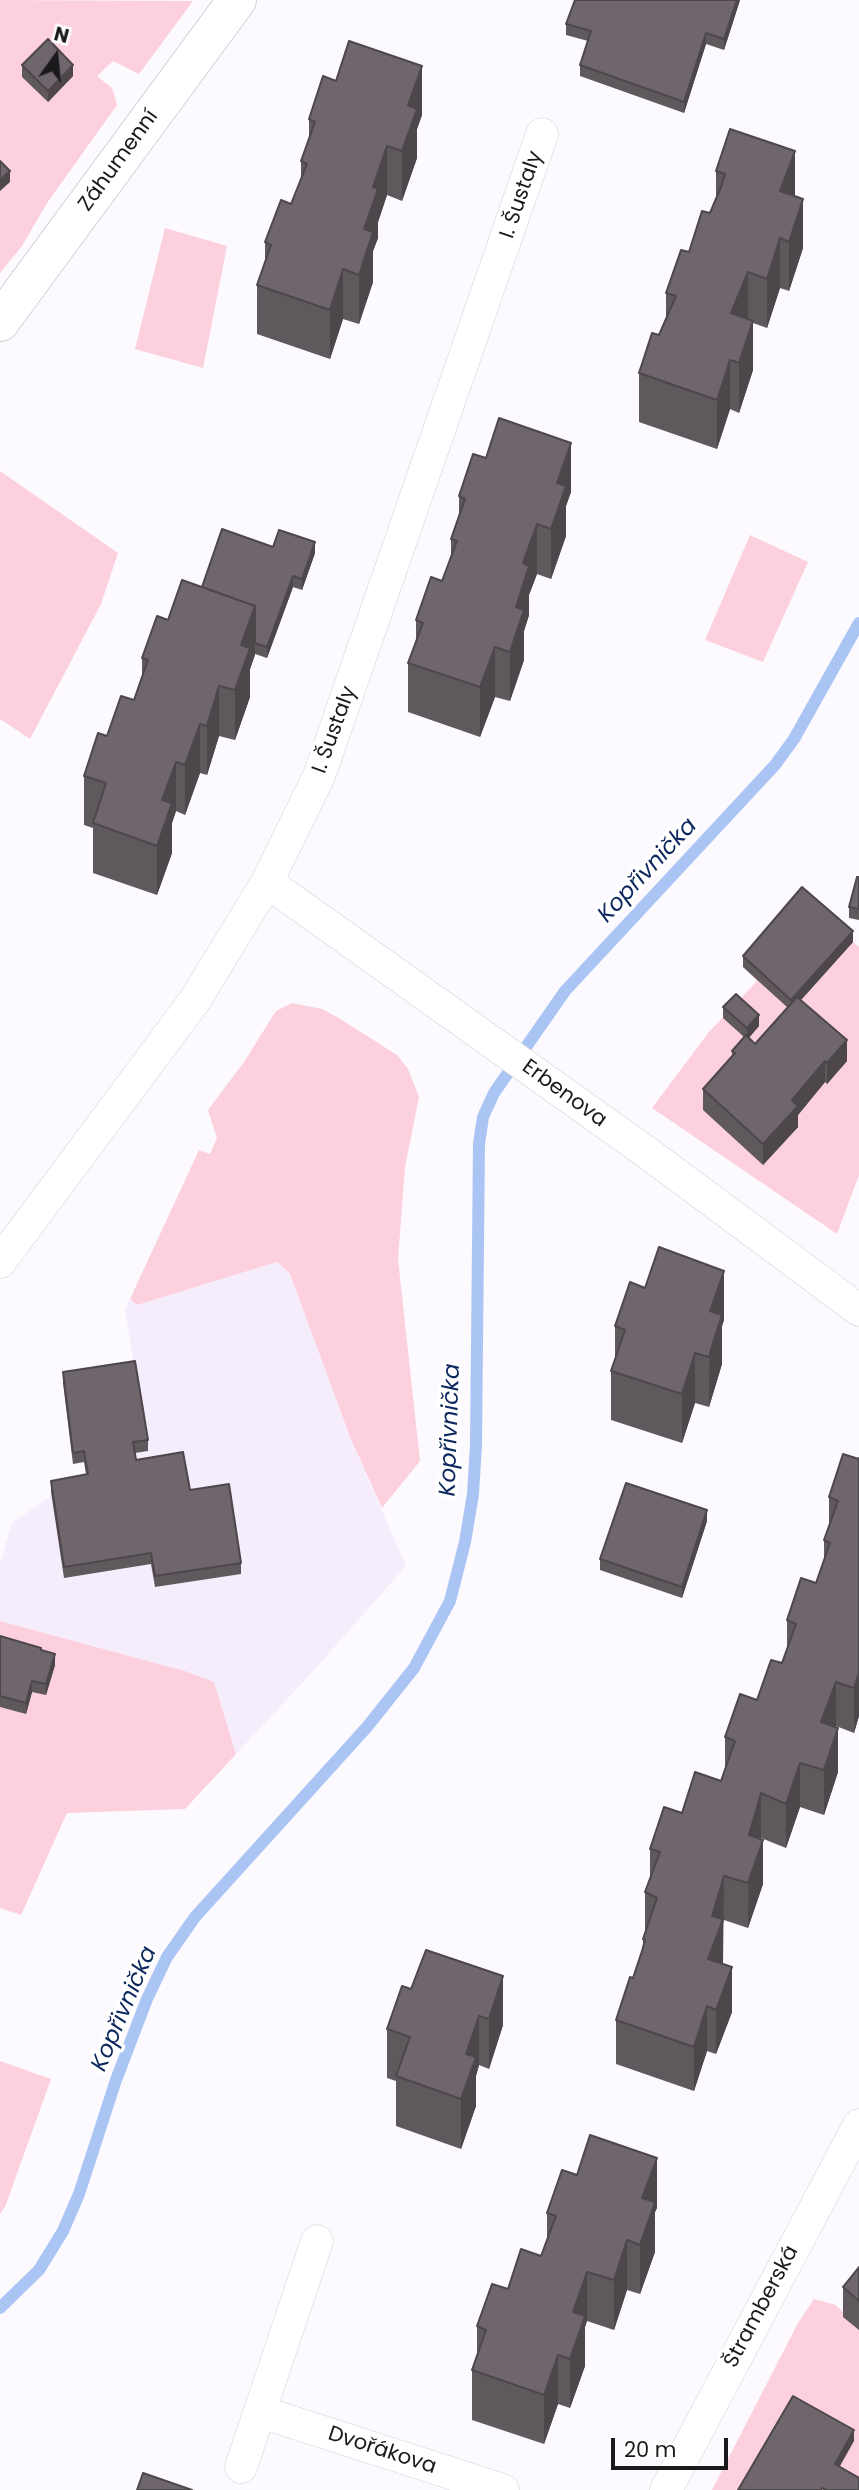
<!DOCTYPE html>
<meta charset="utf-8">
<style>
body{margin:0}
#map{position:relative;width:859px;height:2490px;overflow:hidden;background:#fcf9ff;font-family:Poppins,sans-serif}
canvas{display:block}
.north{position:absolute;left:21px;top:21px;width:70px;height:70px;-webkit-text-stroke:5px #fff;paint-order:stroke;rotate:15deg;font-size:19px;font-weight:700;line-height:28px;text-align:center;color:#1b191c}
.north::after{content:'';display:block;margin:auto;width:24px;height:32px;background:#1b191c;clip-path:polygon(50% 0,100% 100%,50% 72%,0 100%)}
.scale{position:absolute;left:611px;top:2438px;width:117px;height:32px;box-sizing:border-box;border:4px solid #1b191c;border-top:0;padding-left:9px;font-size:21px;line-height:24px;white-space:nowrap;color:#1b191c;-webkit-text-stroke:5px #fff;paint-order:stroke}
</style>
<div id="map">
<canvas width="859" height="2490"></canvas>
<div class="north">N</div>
<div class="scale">20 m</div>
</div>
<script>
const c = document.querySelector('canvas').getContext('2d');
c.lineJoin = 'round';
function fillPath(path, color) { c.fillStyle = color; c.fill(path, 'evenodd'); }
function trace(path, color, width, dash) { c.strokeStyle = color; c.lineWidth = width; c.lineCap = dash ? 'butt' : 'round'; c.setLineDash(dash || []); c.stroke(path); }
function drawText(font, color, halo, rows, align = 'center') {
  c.font = font + ' Poppins,sans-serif'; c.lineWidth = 7; c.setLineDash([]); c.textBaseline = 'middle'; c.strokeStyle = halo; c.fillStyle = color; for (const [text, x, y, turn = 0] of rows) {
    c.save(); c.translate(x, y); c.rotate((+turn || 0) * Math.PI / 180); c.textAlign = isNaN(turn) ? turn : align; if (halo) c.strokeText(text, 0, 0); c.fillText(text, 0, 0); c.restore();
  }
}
fillPath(new Path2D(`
 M277,1262L290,1274L350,1437L406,1566L306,1679L236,1754L214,1682L185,1671L0,1621V1564L12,1523L51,1496V1492L88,1485L84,1462L73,1464L63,1383L135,1372L125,1309L130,1299L137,1305Z`), '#f6edfc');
fillPath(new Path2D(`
 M0,0L193,1L139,74L113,61L97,76L112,88L117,105L47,203L22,246L0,273Z
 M165,228L227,246L203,368L135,349Z
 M0,471L118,553L101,604L30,739L0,719Z
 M750,535L808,562L763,662L705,640Z
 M802,898L859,947V1175L837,1234L652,1108L709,1032L757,981L743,967Z
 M292,1003L322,1009L337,1017L397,1055L408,1069L419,1097L405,1167L398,1259L420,1461L382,1508L350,1437L290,1274L277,1262L137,1305L130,1299L199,1150L210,1154L217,1138L208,1110L244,1062L276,1011Z
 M0,1621L185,1671L214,1682L236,1754L185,1809L67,1813L21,1915L0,1908Z
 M0,2061L51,2079L5,2207L0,2214Z
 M814,2299L836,2305L859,2329V2490H712L798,2323Z`), '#fcd1dd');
trace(new Path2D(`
 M0,2308L39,2270L63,2231L79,2194L116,2080L147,1999L167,1957L195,1917L367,1727L414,1668L450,1601L465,1542L473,1494L476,1445L479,1144L483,1117L494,1093L565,991L775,765L794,739L859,623`), '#aac5f4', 12);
const minor = new Path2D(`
 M267,882L649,1154L859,1310
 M0,1262L195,1000L267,882L319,776L542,134
 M261,2412L503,2490
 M241,2467L317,2241
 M666,2490L859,2125`);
const secondary = new Path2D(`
 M0,322L237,0`);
trace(minor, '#d6d1d9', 33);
trace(secondary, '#d6d1d9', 40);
trace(minor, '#fff', 32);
trace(secondary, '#fff', 38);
fillPath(new Path2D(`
 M575,0H740L724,50L706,44L684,113L580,76V65L588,41L566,35V24Z
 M22,65L73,76L48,102L22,77Z
 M422,115L417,129V158L402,201L387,195L378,222V238L373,251V282L359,324L343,319L330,359L257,334V285L265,262V242L291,204L301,180V161L309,139V119Z
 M716,171L795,196L803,248L789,291L780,288L767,328L753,323V370L739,413L730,409L717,449L639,422V373L659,335L666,318V293L710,213L716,199Z
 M571,492L566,506V536L551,579L537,574L529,595V615L524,631V660L510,701L495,697L480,737L408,712V663L416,640V620L442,581L451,557V539L459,517V496Z
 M273,547L315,553L302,590L293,587L267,658L255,654L250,669V697L235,740L219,736L207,775L200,773L185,815L176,811L172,823V853L157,895L93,873V828L84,825V776L107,736L134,700L142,677V658L168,620L202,587Z
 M859,877V920L849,918V907Z
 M853,942L801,1000L847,1061L827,1084L825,1082L798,1115V1127L763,1165L703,1110V1089L732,1057V1051L744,1037L723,1018V1007L759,1026L749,1038L755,1044L788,1008L743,967V956Z
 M645,1288L724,1320L722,1326V1364L709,1407L695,1403L682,1443L611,1420V1371L615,1359V1326Z
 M63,1372L148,1440V1451L135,1453L136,1460L190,1490L241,1563V1574L155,1587L151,1564L64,1578L51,1492V1481L86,1474L84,1462L73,1464L63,1383Z
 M859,1458V1716L854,1733L836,1726L838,1772L824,1815L800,1807L786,1848L761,1838L763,1884L748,1928L724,1920L723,1924V1964L732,2012L716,2054L707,2051L694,2091L616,2064V2020L633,1978L643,1949V1939L645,1933V1892L650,1879V1849L682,1813L721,1781L725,1768V1737L757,1700L782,1663L787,1650V1620L816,1583L824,1560V1540L829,1526V1497Z
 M707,1521L682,1598L600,1570V1559Z
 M0,1636L41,1650L55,1665L46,1695L32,1692L26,1714L0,1707Z
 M402,1986L503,2025L489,2069L479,2065L476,2076V2106L461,2149L396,2126V2081L387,2078V2029Z
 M657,2208L655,2212V2252L640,2294L627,2290L614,2330L587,2321L585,2327V2366L570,2408L558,2404L544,2444L472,2420V2370L477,2355V2326L508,2289L541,2256L547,2239V2213Z
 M859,2267V2330L843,2317V2287Z`), '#5f585d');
fillPath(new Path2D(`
 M737,0H740L724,50V39Z
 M706,33V44L684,113V102Z
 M73,65V76L48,102V91Z
 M422,66V115L417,129V158L402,201V151L408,105Z
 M387,146V195L378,222V238L373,251V282L359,324V275L364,229L373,187Z
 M795,151V200L780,240V191Z
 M10,171V182L0,191V180Z
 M803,199V248L789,291V242Z
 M780,238V288L767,328V279Z
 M343,269V319L330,359V310Z
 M748,272V322L731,362V313Z
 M753,321V370L739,413V363Z
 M730,360V409L717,449V400Z
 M571,443V492L566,506V536L551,579V529L557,483Z
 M537,524V574L529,595V615L524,631V660L510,701V652L516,607L523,563Z
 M315,542V553L302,590V579Z
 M293,576V587L267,658V647Z
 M255,606V655L250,669V697L235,740V690L241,645Z
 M495,647V697L480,737V687Z
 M219,686V736L207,775V726Z
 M200,724V773L185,815V765Z
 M176,762V811L172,823V853L157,895V846L162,800Z
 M853,931V942L791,1011V1000Z
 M759,1015V1026L747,1039V1028Z
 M847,1040V1061L827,1084V1063Z
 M825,1061V1082L798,1115V1127L763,1165V1144L792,1100Z
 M724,1271V1320L722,1326V1364L709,1407L710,1311Z
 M695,1353V1403L682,1443V1394Z
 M707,1510V1521L682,1598V1587Z
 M55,1654V1665L46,1695V1684Z
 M859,1672V1716L854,1733V1688Z
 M32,1681V1692L26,1714V1703Z
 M836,1682V1726L821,1766V1722Z
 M838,1728V1772L824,1815V1770Z
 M800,1763V1807L786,1848V1804Z
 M761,1793V1838L750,1876L763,1840V1884L748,1928L749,1835Z
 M724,1876L723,1964L708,2003V1959L712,1916Z
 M732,1967V2012L716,2054V2010Z
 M503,1976V2025L489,2069V2019Z
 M707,2006V2051L694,2091V2047Z
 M479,2016V2065L476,2076V2106L461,2149V2099L466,2054Z
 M657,2158V2208L655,2212V2252L640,2294V2245L642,2198Z
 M627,2240V2290L614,2330V2280Z
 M587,2272V2321L585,2327V2366L570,2408V2359L573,2312Z
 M558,2355V2404L544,2444V2395Z
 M854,2430V2441L835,2475V2464Z`), '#4d474c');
const building = new Path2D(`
 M575,0H737L724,39L706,33L684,102L580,65L591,31L566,24Z
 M48,39L73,65L48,91L22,65Z
 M349,41L422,66L408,105L417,109L402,151L387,146L373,187L378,189L364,229L373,232L359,275L343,269L330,310L257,285L271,245L265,242L281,200L291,204L307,164L301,161L315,122L309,119L323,76L336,81Z
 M730,129L795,151L780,191L803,199L789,242L780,238L767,279L748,272L731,313L753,321L739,363L730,360L717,400L639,373L652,333L659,335L676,296L666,293L681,250L689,252L702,211L710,213L721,187L725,174L716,171Z
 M0,161L10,171L0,180Z
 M499,418L571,443L557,483L566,486L551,529L537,524L523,563L529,566L516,607L524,610L510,652L495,647L480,687L408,663L423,623L416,620L431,577L442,581L457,541L451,539L465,499L459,496L473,454L486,458Z
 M222,529L273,547L279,530L315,542L302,579L293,576L267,647L255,643V606L202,587Z
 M182,580L255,606L241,645L250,648L235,690L219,686L207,726L200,724L185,765L176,762L162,800L172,803L157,846L93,823L106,783L84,776L98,733L107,736L121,696L134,700L148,660L142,658L157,616L168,620Z
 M857,877H859V909L849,907Z
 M802,887L853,931L791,1000L743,956Z
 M736,994L759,1015L747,1028L723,1007Z
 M797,997L847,1040L827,1063L825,1061L792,1100L798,1106L763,1144L703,1089L735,1053L732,1051L746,1035L755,1044Z
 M659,1247L724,1271L710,1311L722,1315L712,1346L709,1357L695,1353L682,1394L611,1371L625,1330L615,1326L630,1282L645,1288Z
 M135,1361L148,1440L133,1442L136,1460L183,1452L190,1490L229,1484L241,1563L155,1576L151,1553L64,1567L51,1481L88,1474L84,1451L73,1453L63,1372Z
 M843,1454L859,1459V1458V1672L854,1688L836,1682L821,1722L838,1728L824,1770L800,1763L786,1804L761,1793L749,1835L763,1840L748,1883L724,1876L712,1916L723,1919L708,1959L732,1967L716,2010L707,2006L694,2047L616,2020L630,1977L633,1978L642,1951L645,1940L643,1939L657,1898L645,1892L660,1852L650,1849L664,1807L682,1813L695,1772L721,1781L735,1741L725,1737L740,1694L757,1700L771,1660L782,1663L796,1624L787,1620L801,1578L816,1583L830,1543L824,1540L838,1501L829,1497Z
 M626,1483L707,1510L682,1587L600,1559Z
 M0,1636L41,1648V1650L55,1654L46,1684L32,1681L26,1703L0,1696Z
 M426,1950L503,1976L489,2019L479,2016L466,2054L476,2057L461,2099L396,2076L410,2037L387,2029L402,1986L411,1989Z
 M590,2135L657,2158L642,2198L655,2202L640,2245L627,2240L614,2280L587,2272L573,2312L585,2316L570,2359L558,2355L544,2395L472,2370L486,2330L477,2326L492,2284L508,2289L521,2249L541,2256L556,2216L547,2213L562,2170L577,2175Z
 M859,2267V2301L843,2287Z
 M793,2396L854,2430L835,2464L859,2478V2490H826L822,2488L821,2490H738Z
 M143,2473L192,2490H137Z`);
fillPath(building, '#6e666c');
trace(building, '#4d474c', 2);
drawText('21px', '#1b191c', '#fff', [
 ["Záhumenní",119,161,-54],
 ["I. Šustaly",522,195,-71],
 ["I. Šustaly",335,730,-70],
 ["Erbenova",564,1094,36],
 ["Štramberská",762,2307,-62],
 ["Dvořákova",382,2451,18]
]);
drawText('italic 23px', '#0b275d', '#fff', [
 ["Kopřivnička",648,871,-47],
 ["Kopřivnička",451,1430,-88],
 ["Kopřivnička",125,2009,-67]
]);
</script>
